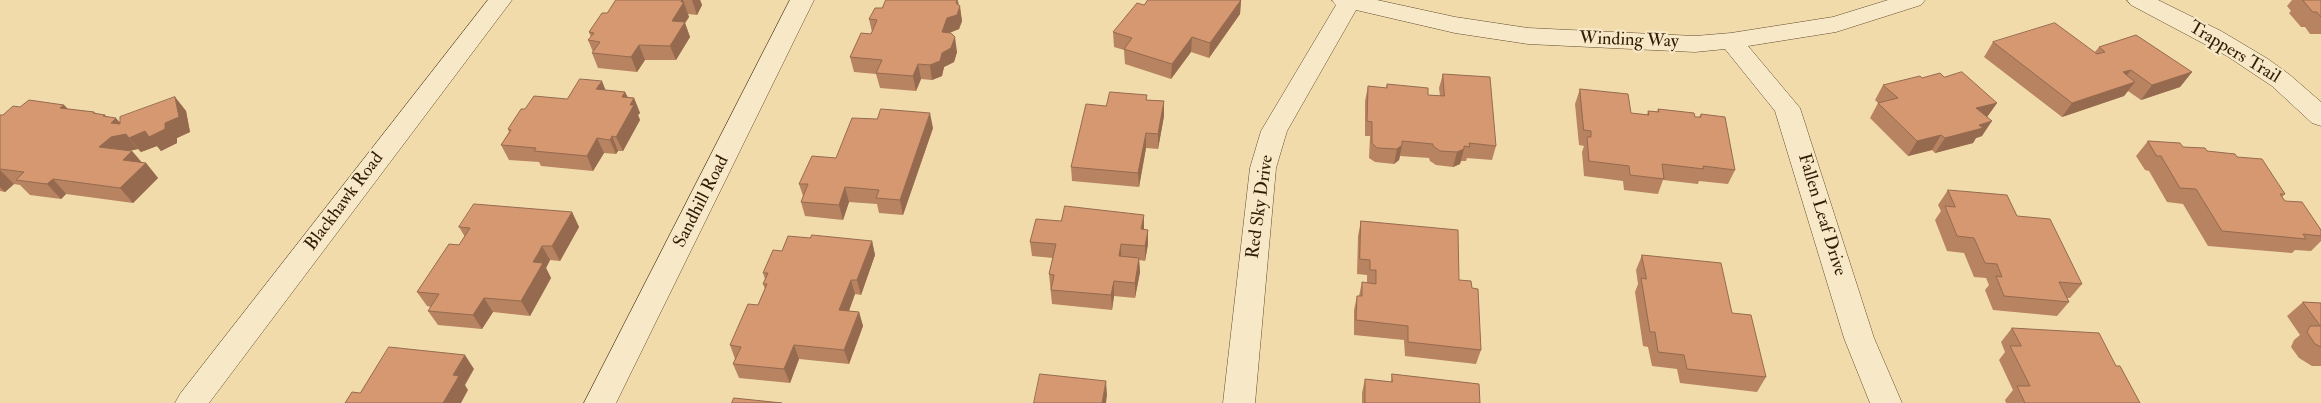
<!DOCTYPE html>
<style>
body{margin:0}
canvas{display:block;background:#f2dbab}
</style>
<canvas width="2321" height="403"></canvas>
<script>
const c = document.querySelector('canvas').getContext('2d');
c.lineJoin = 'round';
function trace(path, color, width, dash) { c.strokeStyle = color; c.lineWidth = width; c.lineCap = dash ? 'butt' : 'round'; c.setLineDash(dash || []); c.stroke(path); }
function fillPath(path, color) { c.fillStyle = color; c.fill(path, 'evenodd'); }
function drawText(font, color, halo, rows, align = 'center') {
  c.font = font + ' "IM FELL Double Pica",serif'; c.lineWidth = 4.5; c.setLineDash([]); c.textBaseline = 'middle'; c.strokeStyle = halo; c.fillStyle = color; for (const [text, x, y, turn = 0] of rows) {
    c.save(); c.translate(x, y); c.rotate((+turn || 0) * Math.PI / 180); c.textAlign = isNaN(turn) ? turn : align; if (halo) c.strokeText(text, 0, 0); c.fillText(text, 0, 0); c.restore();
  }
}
const street = new Path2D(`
 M488,0H512L209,403H175L180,394Z
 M790,0H814L616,403H584Z
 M1332,0H1377L1455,17L1528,28L1695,36L1731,33L1833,17L1888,0H1925L1921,5L1836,32L1748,46L1800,108L1874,338L1902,403H1870L1844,338L1775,111L1725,49L1695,52L1528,44L1455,33L1356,10L1287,131L1276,168L1255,403H1223L1250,168L1261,131L1336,5Z
 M2127,0H2158L2221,31L2268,59L2290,75L2321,102V126L2312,123L2272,86L2227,56L2131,5Z`);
trace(street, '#604c2d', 1);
fillPath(street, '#f7e8c8');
fillPath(new Path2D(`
 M616,0H700L702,5L697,15L688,14L689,17L685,23L690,37L676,60H645L637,72L598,68L592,53L593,52L588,40L591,37L589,32L607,13Z
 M886,0H958L962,21L959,29L949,33L957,52L954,62L944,67L942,76L932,80L921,79L916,91L880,88L876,74L854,72L850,57L871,34L872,32L869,19L882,8Z
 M1148,0H1241L1240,14L1209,58L1191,52L1171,79L1125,64L1124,50L1114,47L1113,32L1144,5Z
 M2292,0H2321V34H2310L2305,27H2301L2289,13L2291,11L2287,6Z
 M1993,42L2095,52L2099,47L2192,72L2180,87L2141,100L2128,91L2124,96L2062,117L1984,57Z
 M1443,74L1496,146L1492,160L1467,158L1466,161H1461L1460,164L1453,167L1436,165L1430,161L1429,158L1400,156L1399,160L1394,164L1375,162L1369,158L1370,136H1365V101L1368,86L1386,88L1387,84L1428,95L1440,96L1439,88Z
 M1944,77L1997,103L1987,117L1982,136L1976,138L1973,143L1935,153L1932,150L1908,156L1870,118L1878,103L1875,100L1883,85L1922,78Z
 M1580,89L1631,113L1647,115L1648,111L1657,112L1658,109L1695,117H1699L1701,114L1735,170L1728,184L1699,181L1698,184L1663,180L1658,194L1624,190L1623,181L1584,176L1582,152L1584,146L1579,145L1575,104Z
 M605,90L625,92L628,97L634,98L640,113L638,115L640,120L623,151H618L616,154L604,153L593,171L541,166L539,162L509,160L501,145L509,132L508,129L525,109Z
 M175,97L186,111L190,132L177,138V143L161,151L157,146L141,152L138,149L129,151H132L142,163H146L158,178L133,203L66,194L61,199L30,195L20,185L14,184L5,192L0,191V115H3L20,107L64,105L68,109L94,112L96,113L106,117L120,122Z
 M1147,100L1164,101V116L1158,149L1146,148L1139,187L1072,181L1071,167L1106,106Z
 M933,128L903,215L879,213L877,204L849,202L843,220L805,216L801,202L803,196L799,184L836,158Z
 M2148,141L2237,157L2285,194L2282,197L2285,201L2321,230V241L2311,251L2295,250L2292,253L2208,246L2183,204L2167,202L2149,171L2145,170L2136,156Z
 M1948,190L2017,216L2082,284L2070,298H2067L2069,302L2057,316L1993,310L1985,290L1989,285L1986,278L1974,277L1964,253L1947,251L1935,220L1941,211L1938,205Z
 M572,212L579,227L560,261L550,260L546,268L551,278L530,316L493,312L482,329L438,325L428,311L431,307L427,306L417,292L459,245L465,237L459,227Z
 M1361,221L1459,280L1472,288L1481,350L1476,364L1405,356L1404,340L1354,335V310L1357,296H1359L1362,282L1367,283V275L1357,274L1358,236Z
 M1144,229L1148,230V244L1145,261L1139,260L1140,272L1135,298L1114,296L1112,310L1052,304L1049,274L1053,258L1032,256L1030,242Z
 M810,238L872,241L875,255L861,295L855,294L849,311L859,312L863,326L849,364L799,359L790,383L739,378L733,364L735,359L730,345L758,305L765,289L763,284L765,279L763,273L782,251Z
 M1642,255L1732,313L1766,377L1757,392L1680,383L1677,369L1652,366L1648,347L1643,346L1635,292L1638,284L1636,270Z
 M2303,302L2321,303V366H2312L2299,358L2291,347L2294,340L2300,335L2287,316Z
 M2012,328L2116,366L2140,403H2006L2005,400L2013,390L1999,360L2005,352L2001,342Z
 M1392,374L1480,403H1362V393L1365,379L1391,382Z`), '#b78361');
fillPath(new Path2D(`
 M682,0H683L689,17L685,23L690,37L676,60L670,46L672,21Z
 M692,0H700L702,5L697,15Z
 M957,0L959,9L960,6L962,21L959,29L949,33L942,32L947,18Z
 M1241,0L1240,14L1209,58L1210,43Z
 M955,37L957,52L954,62L944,67L942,76L932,80L930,65Z
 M1192,37L1191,52L1171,79L1172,64Z
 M639,45L645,60L637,72L631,57Z
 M918,64L921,79L916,91L913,76Z
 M2131,70L2120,84L2123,72Z
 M2192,72L2180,87L2141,100L2152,85Z
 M602,81L608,96L596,89Z
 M2135,82L2124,96L2062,117L2072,103Z
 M625,92L630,104L634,98L640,113L638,115L640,120L623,151L616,137L622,97Z
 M175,97L186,111L190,132L177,138V143L161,151L157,146L141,152L129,138Z
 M1164,101V116L1158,149V134Z
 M1997,103L1987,117L1976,108Z
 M64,105L77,119L60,108Z
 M930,113L933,128L903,215L900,200Z
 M105,115L112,123L116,118L129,133L126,135L138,149L123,152L99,147L103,116Z
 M1992,121L1982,136L1976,138L1973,143L1935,153L1945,138L1979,125Z
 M1146,133V148L1139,187L1138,173Z
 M1941,135L1932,150L1908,156L1917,141Z
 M612,136L618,151L616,154L610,140Z
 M597,138L604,153L593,171L587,156Z
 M1402,145L1399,160L1394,164L1397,149Z
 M1464,149L1460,164L1453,167L1457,152Z
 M132,151L144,165L146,163L158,178L133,203L120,188L123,160Z
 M0,170L14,184L5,192L0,187Z
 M53,179L66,194L61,199L47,184Z
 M845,187L849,202L843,220L839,205Z
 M572,212L579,227L560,261L552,246Z
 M1144,215V229H1141Z
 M1148,230V244L1145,261V246Z
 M872,241L875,255L861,295L857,280Z
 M1121,244V259L1119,256Z
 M542,246L550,260L546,268L551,278L530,316L521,301L533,262Z
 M1139,258L1140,272L1135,298V283Z
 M851,280L855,294L844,324L839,310Z
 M1114,281V296L1112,310L1111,295Z
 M484,298L493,312L482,329L473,315Z
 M859,312L863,326L849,364L844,350Z
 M794,345L799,359L790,383L784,369Z
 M465,355L474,369L465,385L468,390L461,403H443L453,375Z
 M1106,381L1107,395L1106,403H1102Z`), '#956a4f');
const building = new Path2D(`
 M616,0H682L681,2H684L672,21L685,22L670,46L639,45L631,57L592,53L600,42L588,40L594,33L589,32L602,13H607Z
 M886,0H957L956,3L960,6L957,15L947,18L942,32L951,33L955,37L951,48L942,53L940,61L930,65L918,64L913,76L876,73L882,60L850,57L861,33L871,34L877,20L869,19L875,8H882Z
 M1148,0H1241L1210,43L1192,37L1172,64L1124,49L1132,38L1113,32L1137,3L1144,5Z
 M2303,0H2321V17L2317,12H2313Z
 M2055,23L2097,54L2105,52L2099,47L2136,35L2192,72L2152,85L2131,70L2123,72L2135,82L2072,103L1993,42Z
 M1962,72L1997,103L1976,108L1992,121L1979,125L1983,128L1945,138L1941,135L1917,141L1878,103L1898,98L1883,85L1920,76L1922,78L1940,73L1944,77Z
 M1443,74L1490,77L1496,146L1469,143L1470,147L1464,146V149L1457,152L1440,151L1433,146V144L1402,141V145L1397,149L1377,148L1372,143V122L1367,121L1368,86L1387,88V84L1428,88V95L1444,96Z
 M580,79L602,81L596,89L625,92L622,97L634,98L630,105H634L616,137L612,136L610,140L597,138L587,156L534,151L536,148L501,145L511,130L508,129L521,109H525L534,96L567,99Z
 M1580,89L1628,94L1631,113L1649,115L1648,111L1659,112L1658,109L1694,113L1695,117H1701V114L1725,117L1735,170L1703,166L1704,169L1662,164L1664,179L1630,175L1629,166L1589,161L1587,137H1591V131L1584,130Z
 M1110,92L1147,95L1146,100L1164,101L1158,134L1146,133L1138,173L1071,167L1086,104L1106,106Z
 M175,97L179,117L165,123V129L149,137L145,131L129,138L126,134L111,137L99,147L132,151L123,160L146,163L120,188L53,179L47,184L16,180L24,172L0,169V115H3L13,106L20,107L29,100L64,105L60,108L94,112L93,113L105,115L103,116L116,118L111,123L120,124V117Z
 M881,109L930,113L900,200L876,198L879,190L845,187L839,205L801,202L808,184H799L812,156L836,158L852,118L877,119Z
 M2148,141L2180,143L2183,147L2205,148L2207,151L2235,154L2237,157L2262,159L2285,194H2280L2285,201L2302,202L2321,230V236L2303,234L2306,239L2222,231L2196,189L2180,188L2161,156H2157Z
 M1948,190L2007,195L2017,216L2050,219L2082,284L2059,282L2069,302L2004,296L1996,276L2002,277L1997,264L1985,263L1974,238L1957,236L1945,206L1955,207Z
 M474,204L572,212L552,246H542L539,252L533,262L543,263L521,301L484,298L473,315L428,311L439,294L417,292L449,244L459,245L470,228L459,227Z
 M1065,206L1144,215L1141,229L1148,230L1145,246L1121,244L1119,256L1139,258L1135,283L1114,281L1111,295L1051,290L1054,275L1049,274L1056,244L1030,242L1036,219L1061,221Z
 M1361,221L1458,230L1459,280L1471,281L1472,288L1478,289L1481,350L1408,342V326L1356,320L1357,296H1362V282L1376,284V270H1370V260L1360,259Z
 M812,235L872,241L857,280H851L839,310L859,312L844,350L794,345L784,369L733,364L741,347L730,345L748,304L758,305L767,284H763L768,273H763L773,250L782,251L788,236L810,238Z
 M1642,255L1721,263L1732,313L1751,315L1766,377L1687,369L1684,355L1658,352L1655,332H1650L1641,278L1646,279Z
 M2303,302L2321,303V347L2315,344L2307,332L2310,326H2320Z
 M2012,328L2099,333L2116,366H2120L2140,403H2025L2017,386H2030L2010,346H2021Z
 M389,347L465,355L453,375L459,376L443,403H345L352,392L360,393Z
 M1040,374L1106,381L1102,403H1034Z
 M1392,374L1479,384L1480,403H1365V379L1392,382Z
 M734,398L782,403H732Z`);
fillPath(building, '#d59871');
trace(building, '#956a4f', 1);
drawText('18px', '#2f1c03', '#f7e8c8', [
 ["Winding Way",1629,41,2],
 ["Trappers Trail",2234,53,31],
 ["Blackhawk Road",345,202,-53],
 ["Sandhill Road",702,202,-63],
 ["Red Sky Drive",1261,207,-82],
 ["Fallen Leaf Drive",1821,215,73]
]);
</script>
